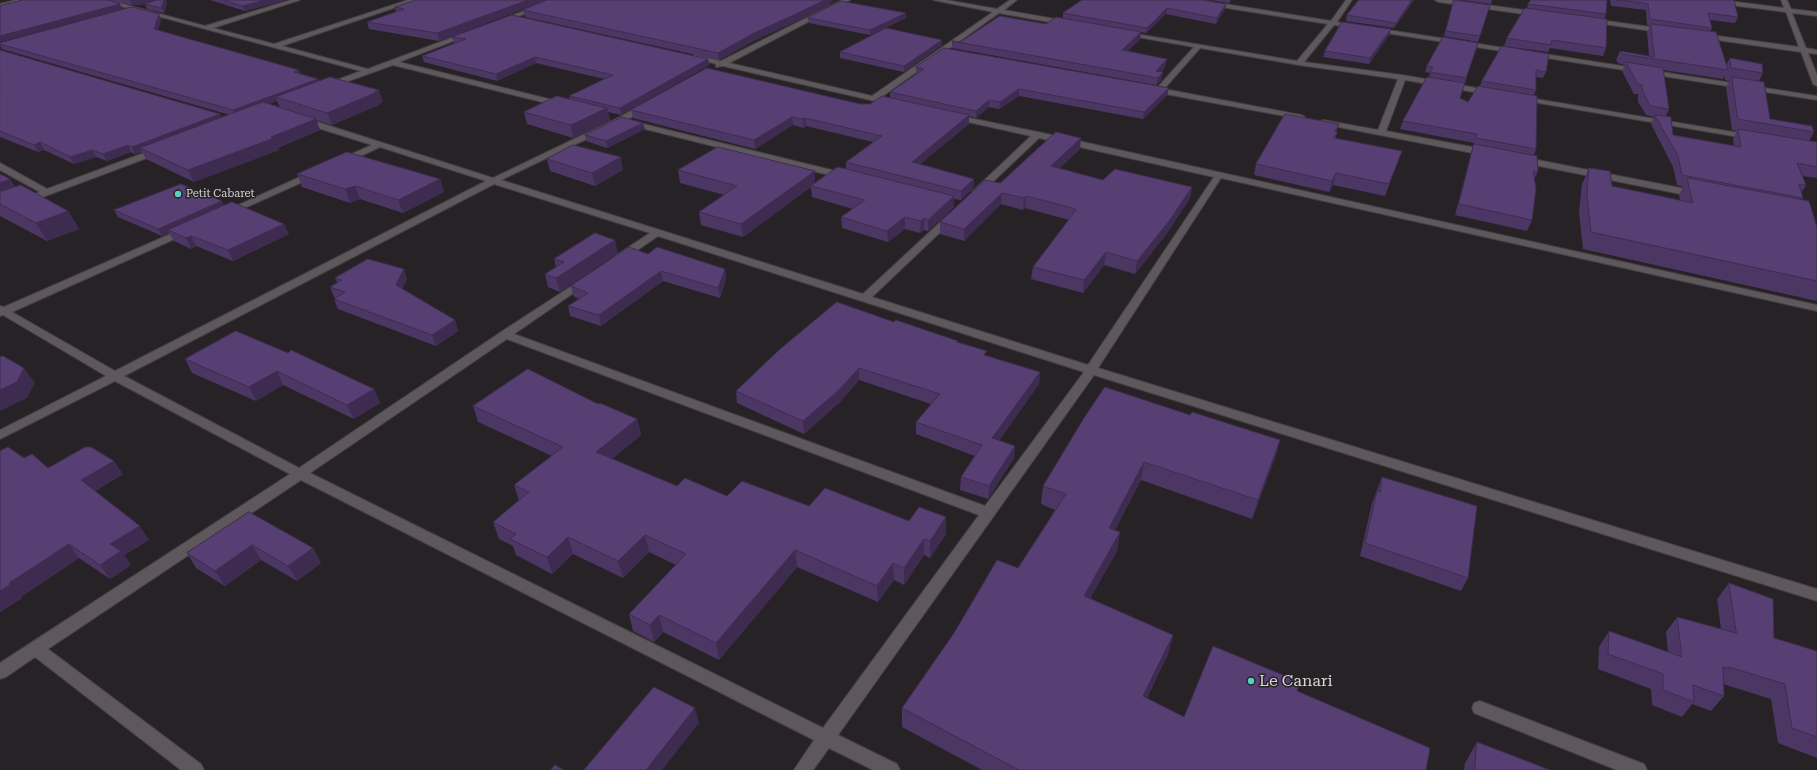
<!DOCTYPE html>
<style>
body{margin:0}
canvas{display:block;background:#262225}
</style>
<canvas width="1817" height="770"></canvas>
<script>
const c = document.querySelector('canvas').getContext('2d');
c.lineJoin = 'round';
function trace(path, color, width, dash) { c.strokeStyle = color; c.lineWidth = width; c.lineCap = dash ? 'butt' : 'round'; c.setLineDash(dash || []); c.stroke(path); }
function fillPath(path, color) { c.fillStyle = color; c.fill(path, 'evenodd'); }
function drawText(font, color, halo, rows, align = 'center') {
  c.font = font + ' "Roboto Serif",serif'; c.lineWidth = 3; c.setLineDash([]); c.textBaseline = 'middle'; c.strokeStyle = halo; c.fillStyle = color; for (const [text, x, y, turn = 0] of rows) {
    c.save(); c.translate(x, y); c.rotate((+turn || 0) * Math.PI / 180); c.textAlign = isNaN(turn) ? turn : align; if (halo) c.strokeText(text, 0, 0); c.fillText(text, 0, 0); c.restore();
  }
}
const minor = new Path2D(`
 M16,0H26L0,8V4Z
 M98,0H108L205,26L291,0H300L213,28L274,44L408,0H417L282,46L368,69L467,32L469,33V35L399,62L565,103L566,105L562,107L393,65L329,88H326V84L361,71Z
 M552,0H561L503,22L498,21Z
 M842,0H850L729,63L872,96L993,12L933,0H946L997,9L1010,0H1017L1004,10L1066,21L1069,23L1066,25L999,13L880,98L895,101V105H892L723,66L716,67V64L691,57L694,55L721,61Z
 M1186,0H1200L1331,21L1346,0H1352L1337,22L1359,26V28L1334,25L1304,62L1402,75L1494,91L1495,93L1491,95L1405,80L1386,131L1488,150L1492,153L1488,156L1323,124L1319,122L1323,120L1378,130L1398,79L1299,65L1200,48L1164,89L1301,115L1305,117L1301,119L1149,91V87L1157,88L1194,47L1126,35L1124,34V32L1297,61L1328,24L1189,2Z
 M1435,0H1451L1538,12L1541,14L1538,16L1438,2Z
 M1703,0H1721L1784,8L1781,0H1787L1791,9L1817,12V16L1792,13L1806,48L1817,50V54L1808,53L1817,75V86L1813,84L1801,52L1703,38L1700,36L1703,34L1799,47L1786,12L1706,2Z
 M1592,19L1665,29L1668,31L1665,33L1590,22L1589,21Z
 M1375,28L1817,96V100L1373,31V29Z
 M1518,96L1751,135L1755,137L1751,139L1521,100L1517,98Z
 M643,104H646L650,106L627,120L848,174L849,176L845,179L625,124L624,121L501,180L863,294L948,215H954L956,217L954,219L872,297L1088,365L1214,177L1039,138L980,194H974L972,192L974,190L1031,136L950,118V114L1038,132L1817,305V311L1221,178L1098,368L1817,589V601L1094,375L838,735L897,764L900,770H873L829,748L813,770H794L814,740L301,480L48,649L201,764L204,770H181L35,657L6,677L0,679V663L290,474L115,381L0,439V430L106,376L3,315L0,316V306L4,307L182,229H188L190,231L188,233L12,312L115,371L486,181L380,147L346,163H340V159L372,145L299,122V118H305L493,178L618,118ZM494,184L650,233L615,256L614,258L615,260H623L658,236L1084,372L985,506L514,334L588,283L589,281L588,279L584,278L501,332L299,468L124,376ZM507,339L979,515L823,728L310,473Z
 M160,147L164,150L163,152L0,213V207L40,192L0,170V163L47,189Z
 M1522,157L1696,191L1701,194L1696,197L1519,162V158Z
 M313,171L317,174L316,176L229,215L226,216L221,213Z
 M1480,701L1644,764L1647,770H1617L1474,713L1472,708L1474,703Z`);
trace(minor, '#433f42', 2);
fillPath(minor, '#5e585c');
fillPath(new Path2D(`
 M23,0H166L167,3L164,13L147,9L145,4L132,5L116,2L123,9Z
 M210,0H287L245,11Z
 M416,0H834L831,2V4L797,21L755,40L719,60L525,17L523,10L536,4L439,41L369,29L367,22L396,12L395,7Z
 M1211,0H1231L1229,3Z
 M1359,0H1414L1394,28L1346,21L1347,15Z
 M1462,0H1492L1491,4Z
 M1610,0H1730L1738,17L1735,23L1710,20L1712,28L1710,32L1726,65L1730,58L1763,73L1759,81L1770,119L1814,132L1809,141L1817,142V178L1802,176L1806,185L1801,193L1803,198L1801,200L1817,227V301L1583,249L1579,212L1582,184L1589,168L1612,186L1680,200L1679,195L1683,187L1677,185L1673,167L1651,124L1654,117L1646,115L1638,102V94H1634L1622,71L1625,65L1618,63L1616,60L1620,51L1649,56L1647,32L1650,26L1647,25L1646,10L1611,6ZM1663,70L1723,79L1725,76V80L1730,81L1726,87L1732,130L1737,131L1733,139L1734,146L1673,135L1666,116L1669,109Z
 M1226,4L1225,9L1216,24L1166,14L1146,33L1141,32L1140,39L1127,51L1167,59L1165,67L1161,72V80L1156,85L952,48V41L960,42L1046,24L1063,18V13Z
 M1528,4L1606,14L1604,19L1606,48L1603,56L1550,48L1548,52L1504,46L1507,38L1527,8Z
 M1490,5L1478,42L1444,36L1452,6Z
 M906,13V18L870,35L809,23L808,18Z
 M161,20L158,30L300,74L318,79L319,81L383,102L379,104V105L332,125L316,120L320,130L278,148L279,150L194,182L146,159L142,152L135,154L131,152L107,161L96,157L74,164L44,150L38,152L0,137V50L222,118L230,115L2,49L0,45V43ZM277,101L280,107L269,104Z
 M1389,35L1369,64L1323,57L1325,51Z
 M452,37L708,59L709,65L621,115L608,112L610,120L573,138L527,124L524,112L570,99L569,96L604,79L536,63L497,81L424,62L422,56L455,43H454Z
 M1478,43L1460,98L1468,102L1480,86L1482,81L1502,46L1546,72L1543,78L1536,77V90L1534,95L1536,149L1534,155L1538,171L1534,180L1532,220L1527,231L1455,215L1471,154L1473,146L1474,143L1400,129L1403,121L1429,77L1430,73L1425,72L1427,66Z
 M942,45L904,72L840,58V52Z
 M916,67L1169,88L1167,95L1143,119L1019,96L999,109L989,107L976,118L969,116V124L920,164L974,179L973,188L961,200L954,199V207L928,231L924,230L920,233L905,229L888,242L842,228L841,217L853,209L812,197L811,187L743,237L701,225L699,212L724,195L680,183L678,170L815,171V183L846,169V162L873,142L806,126L804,128L793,125L755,149L633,118L631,110L860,104H870L890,98V92L916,74Z
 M643,123L645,129L607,148L586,141L585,135Z
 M1339,124L1336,132V138L1402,151L1385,196L1333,185L1329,192L1254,175L1256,164Z
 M1080,149L1059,168L1103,180L1192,187L1190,198L1168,232L1135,274L1104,265L1083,293L1031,279L1033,267L1069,220L1025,208L1023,210L1001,204L964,241L940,234V222L1000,183Z
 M547,159L623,170L595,186L550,171Z
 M0,174L10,179L15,187L68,211L79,229L47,241L0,216Z
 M297,174L440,179L444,192L403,213L360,199L350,203L302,187Z
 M224,206L289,234L233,261L196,246L191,249L174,241L169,233L162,236L118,217L114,210Z
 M618,253L560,292L548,287L545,274L556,267L554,259Z
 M648,254L725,269L726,279L720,298L663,281L601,326L570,316L568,306L579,299L573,296L571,286Z
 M335,278L407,279L402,289L455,320L458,331L436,346L338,309L334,299L336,298L334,297L330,287L337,282Z
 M894,322L958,341V343L986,356L1040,372L1039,384L999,440L1015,446L1014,458L988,499L960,490L961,477L975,456L916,434V422L931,404L859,380L840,402L804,434L737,403L736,391Z
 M288,353L374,389L380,403L354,419L283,385L256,401L192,373L185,359Z
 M598,404L637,419L641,435L612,459L677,486L727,496L809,506L909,521L946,534L930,558L924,555L904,585L894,580L878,602L797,567L719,660L663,632L654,642L633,631L629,614L676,565L649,552L623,578L573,554L552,574L516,555L513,546L499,539L493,522L519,500L514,485L552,456L478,422L473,406Z
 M1190,415L1280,440L1275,458L1252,519L1141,480L1115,530L1120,532L1117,551L1090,598L1173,635L1168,654L1147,698L1184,717L1297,691L1426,770H982L902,727V708L1018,568L1055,510L1041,504L1043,486Z
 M24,458L48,468L123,474L95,491L149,540L124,555L131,565L110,579L79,558L21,597L22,598L0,612Z
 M1382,477L1468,578L1461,591L1360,556L1372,503Z
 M249,512L313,548L321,563L297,581L261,560L225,586L196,568L187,553Z
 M1729,583L1774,638L1817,651V758L1778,743L1771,699L1723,684L1724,696L1711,711L1692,704L1682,717L1652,705L1651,689L1598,669L1599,647L1609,631L1668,652L1666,632L1677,617L1721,629L1717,599Z
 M1477,742L1550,770H1464L1465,763Z`), '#4c3663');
fillPath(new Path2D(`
 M130,0H162L140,5H132Z
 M164,0H166L167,3L164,13L161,8Z
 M265,0H287L245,11L242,6Z
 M528,0H548L439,41L437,33Z
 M825,0H834L831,2V4L797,21L755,40L719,60L718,53L754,33Z
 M1412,0H1414L1394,28L1396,23Z
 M120,4L123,9L0,42V36Z
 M1226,4L1225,9L1216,24L1217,18Z
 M1167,8L1166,14L1146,33L1147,28Z
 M906,13V18L870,35V30Z
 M159,14L161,20L156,35L154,29Z
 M1391,29L1389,35L1369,64L1370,58Z
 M1141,32L1140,39L1121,58L1122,50Z
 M942,40V45L904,72V66Z
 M535,57L536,63L497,81L496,74Z
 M708,59L709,65L621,115L620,108Z
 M1167,59L1165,67L1156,77V71Z
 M299,70L301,76L294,72Z
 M1163,72L1161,80L1156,85L1158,78Z
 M318,79L320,85L276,97L277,101L236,116L233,110Z
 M1169,88L1167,95L1143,119L1144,112Z
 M1019,89V96L999,109L1000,102Z
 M379,90L383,102L379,104V105L332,125L327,113Z
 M989,100V107L976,118V111Z
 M607,108L610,120L573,138L571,125Z
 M220,114L223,121L140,148L142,152L135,154L132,147Z
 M969,115V124L912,171V162Z
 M792,117L793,125L755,149L754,140Z
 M805,118L806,126L804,128L803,119Z
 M316,119L320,130L278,148L279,150L194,182L188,170Z
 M643,123L645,129L607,148L606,141Z
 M1081,138L1080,149L1050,178L1051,166Z
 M40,142L44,150L38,152L34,145Z
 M128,145L131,152L107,161L103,154Z
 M92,150L96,157L74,164L70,157Z
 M1402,151L1398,162L1385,196L1389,184Z
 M621,157L623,170L595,186L592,173Z
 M815,171V184L811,186V187L743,237L741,224Z
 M1336,173L1333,185L1329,192L1332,181Z
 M10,179L21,197L0,204V183Z
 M440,179L444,192L403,213L398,200Z
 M974,179L973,188L961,200V191Z
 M355,186L360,199L350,203L345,189Z
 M1192,187L1190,198L1168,232L1135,274L1137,261Z
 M1002,193L1001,204L964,241V229Z
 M954,196V207L928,231V220Z
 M1026,196L1025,208L1023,210L1024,198Z
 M222,201L225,208L168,230L169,233L162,236L158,229Z
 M68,211L79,229L47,241L36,223Z
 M905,217V229L888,242L887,231Z
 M924,218V230L920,233L921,221Z
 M284,224L289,234L233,261L228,250Z
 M191,236L196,246L191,249L186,238Z
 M615,240L618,253L560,292L556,278Z
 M1106,252L1104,265L1083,293L1084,280Z
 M404,269L407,279L399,295L396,285Z
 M725,269L726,279L720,298L718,288Z
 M661,271L663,281L601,326L599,315Z
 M455,320L458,331L436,346L432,335Z
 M24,368L35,383L27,398L0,411V390Z
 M859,368V380L840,402L804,434L803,421Z
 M277,371L283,385L256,401L249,387Z
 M1040,372L1039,384L992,451V438Z
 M374,389L380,403L354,419L347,405Z
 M637,419L641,435L601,468L596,452Z
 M1280,440L1275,458L1252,519L1258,500Z
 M1015,446L1014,458L988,499L989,486Z
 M114,461L123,474L91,493L81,480Z
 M1144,462L1141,480L1106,547L1109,528Z
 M946,517V534L930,558V541Z
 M140,526L149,540L124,555L131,565L110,579L100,565L110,544Z
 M1120,532L1117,551L1081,615L1084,596Z
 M645,535L649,552L623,578L618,561Z
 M568,537L573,554L552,574L547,557Z
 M924,539V555L904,585V568Z
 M69,544L79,558L21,597L22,598L0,612V591L9,583Z
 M252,545L261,560L225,586L215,571Z
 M313,548L321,563L297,581L288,566Z
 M795,550L797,567L719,660L716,643Z
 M893,563L894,580L878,602L877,586Z
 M659,615L663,632L654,642L650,625Z
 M1173,635L1168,654L1138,715L1143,696Z
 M695,708L699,723L662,770H646Z`), '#3e2c50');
const building = new Path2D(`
 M23,0H108L120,4L0,36V6Z
 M157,0H164L161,8L145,4Z
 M224,0H265L242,6Z
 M416,0H528L437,33L367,22L404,9L395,7Z
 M547,0H825L796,14L754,33L718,53L523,10Z
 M1082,0H1201L1226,4L1217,18L1167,8L1147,28L1063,13Z
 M1359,0H1412L1396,23L1347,15Z
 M1454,0L1490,5L1480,36L1446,31Z
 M1531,0H1607L1606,14L1528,4Z
 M1617,0H1734L1738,17L1708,13L1712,28L1650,19L1648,4Z
 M841,1L906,13L870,30L808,18Z
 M132,7L159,14L154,29L299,70L294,72L318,79L233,110L0,44V43Z
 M1525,8L1607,19L1606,48L1552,40L1551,45L1507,38Z
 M512,15L708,59L620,108L569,96L613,75L535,57L496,74L422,56L466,39L452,37Z
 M1000,16L1046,24L1056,17L1141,32L1122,50L1167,59L1156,71L1163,72L1158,78L952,41L960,42Z
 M1342,22L1391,29L1370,58L1325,51Z
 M1651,24L1716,32L1728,70L1622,54L1620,51L1654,57Z
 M886,28L942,40L904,66L840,52Z
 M1443,37L1478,43L1466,78L1430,72L1433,67L1427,66Z
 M1502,46L1549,54L1546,72L1536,70V90L1482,81Z
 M944,48L1169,88L1144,112L1019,89L1000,102L989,100L976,111L890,92L924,69L916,67Z
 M0,50L220,114L132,147L128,145L103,154L92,150L70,157L40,142L34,145L0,131Z
 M1730,58L1762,64L1763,73L1731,68Z
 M1626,62L1663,68L1669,109L1650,106L1643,92L1642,85L1638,84Z
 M707,68L860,104H870L882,96L969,115L912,162L974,179L961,191L846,162L882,136L805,118L803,119L792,117L754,140L631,110Z
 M330,77L379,90L374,92L375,93L327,113L276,97Z
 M1427,77L1465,83L1460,98L1468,102L1478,86L1537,96L1536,149L1476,138L1477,134L1403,121Z
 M1732,77L1764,82L1770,119L1812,126L1814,132L1738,119Z
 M557,96L607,108L571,125L524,112Z
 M263,102L316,119L271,137L274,138L188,170L140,148Z
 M1285,114L1339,124L1335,132H1338L1334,138L1402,151L1389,184L1336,173L1332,181L1256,164Z
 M1655,115L1671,117L1673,135L1741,147L1738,129L1817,142V167L1797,163L1806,185L1799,184L1803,198L1682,175L1678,156Z
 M622,117L643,123L606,141L585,135Z
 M1056,132L1081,138L1051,166L1103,180L1115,169L1192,187L1170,220L1137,261L1106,252L1084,280L1033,267L1076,210L1073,208L1026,196L1024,198L1002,193L964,229L940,222L985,180L1000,183Z
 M1474,144L1537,156L1538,171H1533L1536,189L1532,220L1459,204Z
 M573,145L621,157L592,173L547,159Z
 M718,147L815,171L741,224L699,212L737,186L678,170Z
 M347,152L440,179L398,200L355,186L345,189L297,174Z
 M838,167L954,196L928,220L924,218L921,221L905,217L887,231L841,217L865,200L811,186Z
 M1589,168L1610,171L1612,186L1693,203L1687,178L1809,201L1817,227V281L1591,232L1587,195Z
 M0,174L10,179L0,183Z
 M181,184L222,201L158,229L114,210Z
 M21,185L68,211L36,223L0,204V192Z
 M232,202L284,224L228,250L191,236L186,238L168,230Z
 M595,233L615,240L556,278L545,274L564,262L554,259Z
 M629,247L648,254L657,247L725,269L718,288L661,271L599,315L568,306L588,293L571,286Z
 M368,259L404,269L396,285L455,320L432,335L334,299L345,292L330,287L342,280L335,278Z
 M837,302L894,322L896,320L958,341L957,342L987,351L984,355L1040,372L992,438L1015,446L989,486L961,477L982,445L916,422L940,394L859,368L839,390L803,421L736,391L779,350Z
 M236,331L288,353L291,350L374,389L347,405L277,371L249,387L185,359Z
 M3,356L24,368L17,382L0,390V357Z
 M528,369L598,404L600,403L637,419L596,452L677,486L685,478L727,496L742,481L809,506L825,488L909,521L919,507L946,517L930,541L924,539L904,568L893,563L877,586L795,550L716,643L659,615L650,625L629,614L686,554L645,535L618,561L568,537L547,557L510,539L516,534L493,522L529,492L514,485L563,447L473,406Z
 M1105,387L1190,415L1192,412L1280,440L1258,500L1144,462L1109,528L1120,532L1084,596L1173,635L1143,696L1184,717L1213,646L1300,682L1297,691L1430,748L1426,770H1019L902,708L954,633L997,560L1018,568L1066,494L1043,486L1084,418Z
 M8,447L24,458L32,454L48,468L85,447H91L114,461L81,480L140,526L110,544L121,551L100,565L69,544L9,583L11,584L0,591V451Z
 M1382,477L1477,506L1468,578L1365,543L1377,491L1380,492Z
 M249,512L313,548L288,566L252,545L215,571L187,553Z
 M1729,583L1773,599L1774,638L1817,651V737L1792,728L1785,684L1729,667V669L1723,667L1724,696L1693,685L1694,702L1663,690V674L1608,654L1609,631L1682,657L1677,617L1736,633Z
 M654,687L695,708L646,770H584Z
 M1477,742L1550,770H1475Z
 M555,765L564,770H551Z`);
fillPath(building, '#583f73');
trace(building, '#3e2c50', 1);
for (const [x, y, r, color] of [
 [178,194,4,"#5ccebb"],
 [1251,681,4,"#5ccebb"]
]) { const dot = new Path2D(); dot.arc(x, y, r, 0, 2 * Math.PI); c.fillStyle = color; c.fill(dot); trace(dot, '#262225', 1.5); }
drawText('11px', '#d7d4d6', '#262225', [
 ["Petit Cabaret",186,194]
], 'left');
drawText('16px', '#d7d4d6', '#262225', [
 ["Le Canari",1259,681]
], 'left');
</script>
